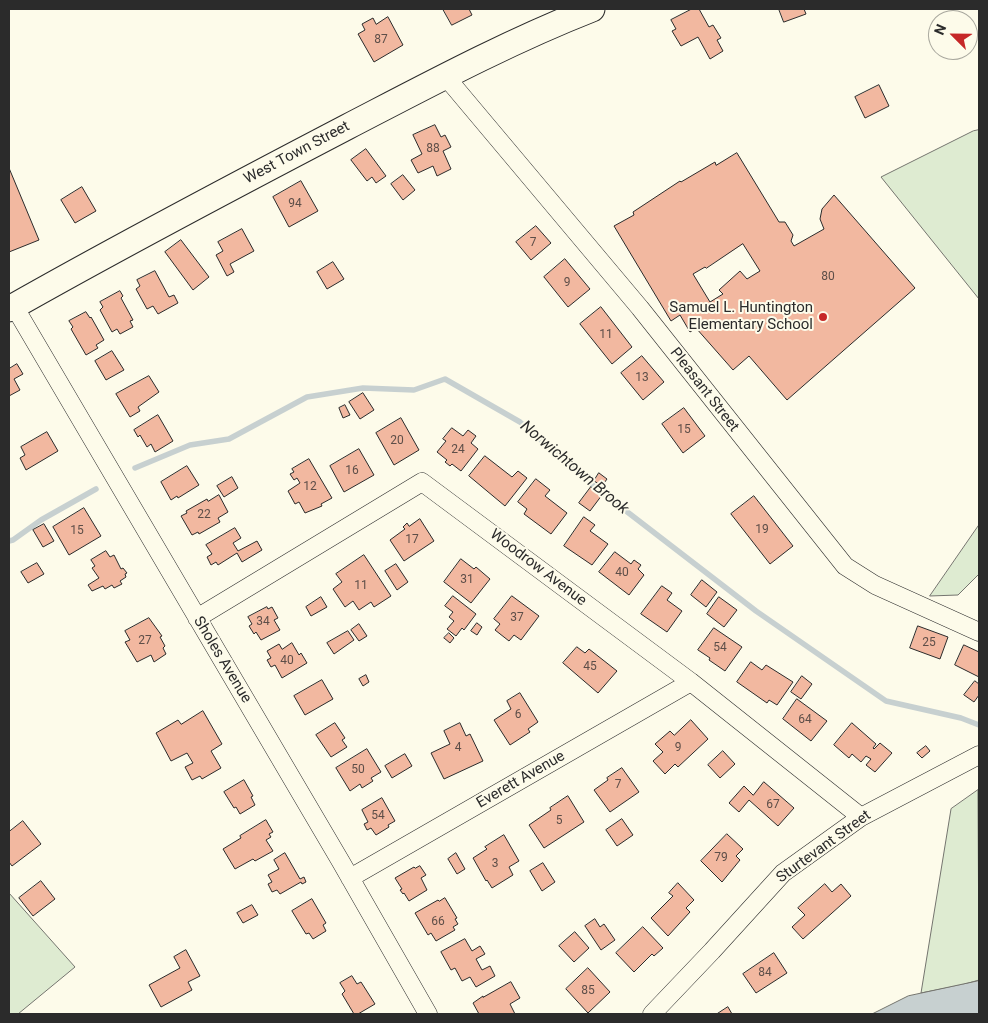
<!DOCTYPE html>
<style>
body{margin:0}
#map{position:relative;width:988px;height:1023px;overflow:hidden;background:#fdfbea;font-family:Roboto,sans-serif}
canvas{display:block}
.frame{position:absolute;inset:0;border:10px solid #2b2b2b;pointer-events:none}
.north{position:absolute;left:928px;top:10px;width:50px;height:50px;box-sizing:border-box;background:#fdfbea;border:1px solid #a9a89e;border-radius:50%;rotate:293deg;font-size:14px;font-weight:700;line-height:20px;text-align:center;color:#2b2b2b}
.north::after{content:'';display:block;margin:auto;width:18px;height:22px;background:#c62828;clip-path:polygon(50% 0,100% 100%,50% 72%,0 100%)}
</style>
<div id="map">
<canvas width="988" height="1023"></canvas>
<div class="frame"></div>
<div class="north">N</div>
</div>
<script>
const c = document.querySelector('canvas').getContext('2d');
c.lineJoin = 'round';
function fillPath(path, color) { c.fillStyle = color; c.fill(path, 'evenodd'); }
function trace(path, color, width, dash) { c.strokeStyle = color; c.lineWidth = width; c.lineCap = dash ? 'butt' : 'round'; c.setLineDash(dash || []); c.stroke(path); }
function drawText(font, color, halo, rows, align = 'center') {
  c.font = font + ' Roboto,sans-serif'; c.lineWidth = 4; c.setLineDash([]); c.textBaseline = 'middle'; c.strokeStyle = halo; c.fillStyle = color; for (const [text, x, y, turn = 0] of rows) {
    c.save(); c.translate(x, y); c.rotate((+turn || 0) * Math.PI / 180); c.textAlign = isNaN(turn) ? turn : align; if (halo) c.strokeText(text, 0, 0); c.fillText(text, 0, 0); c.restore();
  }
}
const green = new Path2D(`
 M979,130V299L881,177L973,131Z
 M979,525V574L958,595L930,596Z
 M978,790L979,980L962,985L921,993L951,809Z
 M9,893L75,967L18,1014H9Z`);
fillPath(green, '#deebd1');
trace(green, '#74746e', 1);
const water = new Path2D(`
 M979,981V1014H872L908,996Z`);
fillPath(water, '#c7d0d0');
trace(water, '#74746e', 1);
trace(new Path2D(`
 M135,468L190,445L229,439L307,397L363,388L414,390L445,379L520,422L591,484L756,611L886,701L961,718L979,725
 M9,541L13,540L41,520L96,489`), '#c7d0d0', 5.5);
const building = new Path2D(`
 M443,9H469L472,15L452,25Z
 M692,9H699L709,27L713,25L721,38L717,40L723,51L710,59L698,37L681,46L672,31L676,29L671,20Z
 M779,9H804L806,14L784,22Z
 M388,17L403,45L374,62L358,34L365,30L362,24L373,18L376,24Z
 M879,85L889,106L865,118L855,97Z
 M435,125L441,137L445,135L451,147L443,151L451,169L437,176L433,166L418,173L411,160L422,154L413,135Z
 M366,149L386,176L376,183L372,177L367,181L351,160Z
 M737,153L779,222H785L793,235L791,241L794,246L824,229L820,219L822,209L834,195L915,288L787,400L749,356L733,370L696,328L690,332L680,315L671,321L614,226L634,215L633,212L680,181L681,182L715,162L716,165ZM743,244L760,271L747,279L740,271L719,290L723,294L710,302L693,274L705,267L706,268Z
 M9,168L39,240L9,252Z
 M403,175L415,190L403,200L391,184Z
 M301,181L318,211L289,227L273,197Z
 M82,187L96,211L75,223L61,200Z
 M536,226L551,243L531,260L516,242Z
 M242,229L254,251L230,264L234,272L227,276L216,255L223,251L218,242Z
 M181,240L209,277L193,290L165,252Z
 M565,259L590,289L568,307L544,277Z
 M333,262L344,279L327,289L317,272Z
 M155,271L169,297L174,295L178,303L158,314L153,306L147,309L136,289L140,286L137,280Z
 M120,291L123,296L121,298L133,320L130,321L133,327L120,334L117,329L112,332L100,310L103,307L100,302Z
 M601,307L632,347L612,364L580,324Z
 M86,312L90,318L91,317L104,340L96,345L98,348L86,355L71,329L73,327L69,321Z
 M112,351L124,370L106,380L95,361Z
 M642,356L664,382L643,400L621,373Z
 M17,364L23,374L14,379L20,390L9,396V369Z
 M149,376L159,392L138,407L140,411L130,417L116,394Z
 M363,393L374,410L360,419L349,402Z
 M345,405L350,415L343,418L339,408Z
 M684,408L705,436L683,453L662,424Z
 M158,415L173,441L155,452L151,444L147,447L140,435L138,437L134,430Z
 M401,418L419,450L394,465L376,433Z
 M452,428L463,436L468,430L476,436L471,443L478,449L461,471L452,464L450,466L445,462L447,460L437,452L446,441L443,439Z
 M47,432L58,451L26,470L20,458L25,455L21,447Z
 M359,449L374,475L344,492L330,466Z
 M485,456L512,477L518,471L527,478L505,506L469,476Z
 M309,459L332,498L321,504L322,506L305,513L299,502L295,504L288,491L300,483L297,478L294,480L290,474L294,472L292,469Z
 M187,466L199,485L178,498L177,496L171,500L161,482Z
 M599,473L607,479L602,486L594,481Z
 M232,477L238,488L224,497L217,486Z
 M536,479L550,490L545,496L567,513L551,534L524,514L527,509L518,502Z
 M591,487L602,495L590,511L579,503Z
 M219,495L228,512L218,518L220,522L199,534L198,532L192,535L181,516L187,513L186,511L207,499L208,501Z
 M754,496L793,546L770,564L731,514Z
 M84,508L101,536L69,555L53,527Z
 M584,517L595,525L590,531L608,544L592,565L564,546Z
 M420,519L434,541L404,561L390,540L405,529L403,527L407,523L409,526Z
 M44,524L54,541L43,547L33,530Z
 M235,528L241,538L233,543L238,551L257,541L262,550L242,562L237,553L218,565L216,562L211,565L207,557L212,554L206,545Z
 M106,551L110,557L114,555L121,569L123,568L127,573L125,574L126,577L120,581L122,584L114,588L112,585L105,589L103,586L92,591L88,585L99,578L92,568L95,566L91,560Z
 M615,552L631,564L634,560L641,565L638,569L644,575L629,595L599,572Z
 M364,555L391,596L374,607L371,602L359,610L353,601L345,607L333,589L342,582L336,574Z
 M461,559L474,569L476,567L490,579L471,603L444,582Z
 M37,563L44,574L28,583L21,572Z
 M396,564L408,582L397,590L385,571Z
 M702,580L717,592L706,607L691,595Z
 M662,586L672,593L667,600L682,611L667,632L641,614Z
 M453,596L476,614L464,630L462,628L456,636L447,629L454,621L449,617L453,612L445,606Z
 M512,596L539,616L521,640L514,635L509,641L495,630L500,624L494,619Z
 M321,597L327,607L311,616L306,607Z
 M719,597L737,610L724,627L707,614Z
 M267,607L268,609L272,607L278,618L274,620L280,630L261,640L256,632L254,634L249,626L252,624L248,617Z
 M149,618L162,636L160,637L165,646L163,648L166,654L154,662L151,655L137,662L125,642L130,640L125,631Z
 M477,623L482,627L477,635L471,631Z
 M359,624L367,636L359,641L351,630Z
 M918,626L948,637L940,659L910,648Z
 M714,628L742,647L725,671L709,660L710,658L698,650Z
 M348,631L354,640L334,654L327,643Z
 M449,633L454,638L450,643L444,638Z
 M292,643L299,655L301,653L307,663L282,678L275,665L271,667L267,660L271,658L267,651L279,644L282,649Z
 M964,645L979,652V677L955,665Z
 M577,647L585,653L589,649L617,671L598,693L563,663Z
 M751,662L762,670L766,665L793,682L777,705L769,700L767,703L737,682Z
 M366,675L369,682L363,686L359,679Z
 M802,676L812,684L801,699L791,692Z
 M322,680L333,699L305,715L294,696Z
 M975,681L979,684V695L974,702L964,695Z
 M520,693L538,722L528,729L530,732L510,745L494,720L511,709L507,701Z
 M797,699L827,721L811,741L783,719Z
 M203,711L222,744L211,751L221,768L202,779L200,776L192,780L185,767L193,763L187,753L171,761L156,733L178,720L181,724Z
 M691,720L708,739L678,767L675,764L665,774L653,761L663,752L655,744L670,731L674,735Z
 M335,723L345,738L342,740L347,747L331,757L316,735Z
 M460,723L466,736L470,734L483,761L444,779L431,753L450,744L444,731Z
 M852,723L876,744L873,748L874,749L880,743L892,753L875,772L866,765L871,759L866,756L861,762L852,754L849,758L834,745Z
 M926,746L930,751L922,758L917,753Z
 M367,749L381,772L371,778L373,781L362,788L360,784L350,791L336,768Z
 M723,751L735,764L720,778L708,765Z
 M405,754L412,766L392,778L385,766Z
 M622,768L639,792L610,812L594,790L608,780L607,778Z
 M244,780L253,796L251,797L255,805L240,814L236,807L234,808L224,792Z
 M764,782L794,808L778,826L749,800L739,812L729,803L744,786L753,795Z
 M568,796L584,822L544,848L529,825L551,810L550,808Z
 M382,798L395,821L388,825L389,827L376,835L371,828L367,830L364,824L368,822L362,810Z
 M622,819L633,835L617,846L606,830Z
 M266,820L273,832L269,834L271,837L266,840L273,851L255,861L253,859L235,869L223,849L241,838L240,836Z
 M23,821L41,844L12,866L9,862V832Z
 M727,834L743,849L736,856L740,860L722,882L701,861Z
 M504,835L519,861L509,867L513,875L492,888L487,880L486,881L473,858L487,849L485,847Z
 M285,853L300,879L304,877L306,882L302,884L301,882L280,894L277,890L272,892L268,884L272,882L268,875L279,869L274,860Z
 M456,853L465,869L457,874L448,859Z
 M543,863L555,882L542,891L530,871Z
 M420,866L426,875L421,878L427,890L409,901L404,893L403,894L400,890L402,889L395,878L414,867L415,868Z
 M41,881L55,899L33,916L19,898Z
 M678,883L694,900L686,908L690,912L668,936L651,918L673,896L669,893Z
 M825,884L832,892L841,884L851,896L803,939L792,927L805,915L798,908Z
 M445,898L457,918L455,919L458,924L453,927L455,930L436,941L431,933L428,935L415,913L438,900L439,901Z
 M312,899L326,923L323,925L326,931L313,939L309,933L306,934L292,911Z
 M252,905L258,915L243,923L237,913Z
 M595,919L600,927L604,924L615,940L601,950L585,926Z
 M643,927L663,948L654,956L652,954L634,972L616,953Z
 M575,932L589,948L574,962L559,946Z
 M465,939L472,951L480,946L485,954L476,959L482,970L490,966L495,976L476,987L470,977L462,981L455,968L451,970L441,952Z
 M186,950L200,976L188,982L192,990L161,1007L149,985L180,968L174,957Z
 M774,953L787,973L756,993L743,974Z
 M588,968L610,992L588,1013L566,989Z
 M352,976L357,984L361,982L375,1004L358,1014H354L342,994L345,991L340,983Z
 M511,982L520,998L510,1004L515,1014H479L473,1003L483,996V997Z
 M728,1007L732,1014H717Z`);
fillPath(building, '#f2b8a0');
trace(building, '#2b2b2b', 1);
const minor = new Path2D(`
 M446,77L640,308L845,566L875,585L979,632
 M14,306L341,862L428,1014
 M197,618L422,482L691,682L861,817
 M350,878L691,682
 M652,1014L712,951L783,873L861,817L979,755`);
const secondary = new Path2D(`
 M9,309C120,246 234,186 347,127C428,85 508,42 592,9`);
trace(minor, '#2b2b2b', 19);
trace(secondary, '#2b2b2b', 27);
trace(minor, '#fdfbea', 18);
trace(secondary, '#fdfbea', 25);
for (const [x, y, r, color] of [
 [823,317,5,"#c62828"]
]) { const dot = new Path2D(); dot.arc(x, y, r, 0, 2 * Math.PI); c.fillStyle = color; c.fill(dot); trace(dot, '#fdfbea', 2); }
drawText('12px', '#5d4e48', null, [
 ["87",381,40],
 ["88",433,149],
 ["94",295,204],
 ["7",533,243],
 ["80",828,277],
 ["9",567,283],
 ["11",606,335],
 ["13",642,378],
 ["15",684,430],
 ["20",397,441],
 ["24",458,450],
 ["16",352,471],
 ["12",310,487],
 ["22",204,515],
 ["19",762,530],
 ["15",77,531],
 ["17",412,540],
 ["40",622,573],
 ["31",467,580],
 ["11",361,586],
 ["37",517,618],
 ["34",263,622],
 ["27",145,641],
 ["25",929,643],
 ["54",720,648],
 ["40",287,661],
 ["45",590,667],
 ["6",518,715],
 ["64",805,720],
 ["4",458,748],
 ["9",678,748],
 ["50",358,770],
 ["7",618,785],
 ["67",773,805],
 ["54",378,816],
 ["5",559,821],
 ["79",721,858],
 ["3",495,864],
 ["66",438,922],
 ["84",765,973],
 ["85",588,991]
]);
drawText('15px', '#2b2b2b', '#fdfbea', [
 ["West Town Street",297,153,-28],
 ["Pleasant Street",704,390,52],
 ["Woodrow Avenue",538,568,37],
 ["Sholes Avenue",222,660,59],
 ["Everett Avenue",521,780,-30],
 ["Sturtevant Street",824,847,-36]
]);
drawText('15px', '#2b2b2b', '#fdfbea', [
 ["Samuel L. Huntington",813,308],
 ["Elementary School",813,325]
], 'right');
drawText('italic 16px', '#2b2b2b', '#fdfbea', [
 ["Norwichtown Brook",574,468,40]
]);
</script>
